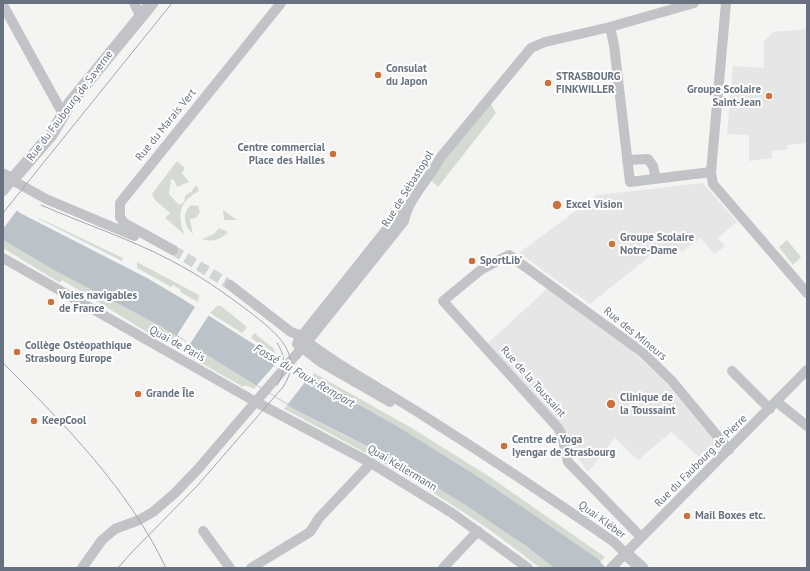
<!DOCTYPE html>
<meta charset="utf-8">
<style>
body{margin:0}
#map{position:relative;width:810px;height:571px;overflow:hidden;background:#f4f5f2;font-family:"PT Sans",sans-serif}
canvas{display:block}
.frame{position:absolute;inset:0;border:4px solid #67717f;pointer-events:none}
</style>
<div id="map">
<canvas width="810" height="571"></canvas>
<div class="frame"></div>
</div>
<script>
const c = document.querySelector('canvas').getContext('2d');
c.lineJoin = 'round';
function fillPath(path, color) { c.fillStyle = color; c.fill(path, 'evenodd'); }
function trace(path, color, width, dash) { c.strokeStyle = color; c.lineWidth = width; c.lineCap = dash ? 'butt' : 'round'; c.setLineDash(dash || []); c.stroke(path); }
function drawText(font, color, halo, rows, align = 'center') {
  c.font = font + ' "PT Sans",sans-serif'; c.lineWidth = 4; c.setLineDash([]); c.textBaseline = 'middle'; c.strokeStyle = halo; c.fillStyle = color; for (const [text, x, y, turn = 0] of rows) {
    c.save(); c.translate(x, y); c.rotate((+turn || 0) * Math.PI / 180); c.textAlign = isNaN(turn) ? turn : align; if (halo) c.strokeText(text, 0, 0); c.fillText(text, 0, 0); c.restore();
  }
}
fillPath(new Path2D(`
 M807,29V143L787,145L788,149L772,151V158L749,161V135L727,134L733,66L764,68V42L773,32Z
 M703,183L737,222L718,238L725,246L715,254L700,238L683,251L659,249L590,304L519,253L597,195Z
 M549,287L612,333L660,376L719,445L704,461L671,432L638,460L615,438L588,472L569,445L487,344Z`), '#e5e6e5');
fillPath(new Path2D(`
 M490,102L496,113L438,187L432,181L433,174Z
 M177,161L185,168L182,173L189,182L177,187L174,180L171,179L169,194L179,205L184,202L185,196L192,191L195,186L198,187L199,191C187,198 178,206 181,222C181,227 184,231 184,234L165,218L170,213L155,200L152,194Z
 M192,205L198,206L200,212L196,218L190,219L193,234C184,227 181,211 192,205Z
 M223,210L237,220H224Z
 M39,218L123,258L122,261L39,219Z
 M219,228L228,232C221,239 212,243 202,239L214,234Z
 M3,240L52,269L177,335L171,341L163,342L62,280L60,283L3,248Z
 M787,240L801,257L793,265L779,247Z
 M137,262L199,295L198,302L180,292L181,290L173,285L171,287L137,268Z
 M217,306H221L247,327L242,333L210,313Z
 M254,333L273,348L276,354L251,338Z
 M190,344L257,385L254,389L244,385L243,387L189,356L187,351Z
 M314,373L410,427L490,477L605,557L600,562L477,476L397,426L311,378Z
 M288,404C319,424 354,439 387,457C445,489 502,526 554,568H540C461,504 373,456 284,409Z`), '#d5dbd3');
fillPath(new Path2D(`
 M3,200L20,213L147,278L181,298L277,359L397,426L477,476L598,559L606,568H554L526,546L464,504L388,457L296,410L162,327L52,269L3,240Z`), '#bbc2c8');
fillPath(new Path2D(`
 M3,198L18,209L3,229Z
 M195,307L209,315L190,344L177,335Z
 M279,360L309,377L288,404L257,385Z`), '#f4f5f2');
trace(new Path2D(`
 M173,250L230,285`), '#d1d4d5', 10, [10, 5]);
trace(new Path2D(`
 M134,3L141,17
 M726,3L711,172L713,184L807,293
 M3,5L63,114
 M610,27L614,45L630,182L711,172
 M627,160L648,159L653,166L656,179
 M3,191L12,180L46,199L134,236
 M173,250L124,223L120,217V203L281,3
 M3,258L256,402L371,463L452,513L528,568
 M230,285L291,332L297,334C337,366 382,389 424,416C489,457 552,499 614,542L625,553
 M298,343V341L304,333L406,205
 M297,344L322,363L390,402
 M732,371L770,409
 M777,402L807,426
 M203,531L230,568
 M641,537L568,462L562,435L558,428L443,301L482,269L509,255L642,352L671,380L729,450
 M82,568L102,540L115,529L139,520L153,512L175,493L198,469L307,342L404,221C409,197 429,180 440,158L531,48L545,42L610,27L694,3
 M251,568L310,532L319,518L371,463
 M443,568L478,531
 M611,568L807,370`), '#c1c3c6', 10);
trace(new Path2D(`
 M3,175L12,180L51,135L70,103L152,3
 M625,553L642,568`), '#c1c3c6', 13);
trace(new Path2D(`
 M41,205C84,224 128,238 170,260C199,275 225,293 251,313C275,332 305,354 283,387L197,486L131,553L118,568
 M3,213L172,3
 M277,343C286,356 286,372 277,385
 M3,363C65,425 128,488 166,568`), '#a2a6ab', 1);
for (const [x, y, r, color] of [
 [378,75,4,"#cc713a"],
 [548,83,4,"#cc713a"],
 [769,96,4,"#cc713a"],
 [333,154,4,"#cc713a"],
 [557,205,5,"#cc713a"],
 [612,244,4,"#cc713a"],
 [472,261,4,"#cc713a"],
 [51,302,4,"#cc713a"],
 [17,352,4,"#cc713a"],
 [138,394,4,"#cc713a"],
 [611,404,5,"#cc713a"],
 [34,421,4,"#cc713a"],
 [504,446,4,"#cc713a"],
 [687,516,4,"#cc713a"]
]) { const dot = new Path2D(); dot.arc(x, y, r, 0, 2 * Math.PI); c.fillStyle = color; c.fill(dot); trace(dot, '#fff', 1.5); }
drawText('bold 11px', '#67717f', '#fff', [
 ["Consulat",386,69],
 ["du Japon",386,82],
 ["STRASBOURG",556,77],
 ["FINKWILLER",556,90],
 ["Groupe Scolaire",761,90,"right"],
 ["Saint-Jean",761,103,"right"],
 ["Centre commercial",325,148,"right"],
 ["Place des Halles",325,161,"right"],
 ["Excel Vision",566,205],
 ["Groupe Scolaire",620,238],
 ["Notre-Dame",620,251],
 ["SportLib'",480,261],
 ["Voies navigables",59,296],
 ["de France",59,309],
 ["Collège Ostéopathique",25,346],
 ["Strasbourg Europe",25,359],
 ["Grande Île",146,394],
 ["Clinique de",620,398],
 ["la Toussaint",620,411],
 ["KeepCool",42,421],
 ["Centre de Yoga",512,440],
 ["Iyengar de Strasbourg",512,453],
 ["Mail Boxes etc.",695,516]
], 'left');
drawText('11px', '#67717f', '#fff', [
 ["Rue du Faubourg de Saverne",70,106,-53],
 ["Rue du Marais Vert",166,125,-51],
 ["Rue de Sébastopol",408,189,-58],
 ["Rue des Mineurs",635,334,39],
 ["Quai de Paris",177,344,29],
 ["Rue de la Toussaint",533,382,48],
 ["Rue du Faubourg de Pierre",701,461,-45],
 ["Quai Kellermann",402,468,31],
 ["Quai Kléber",602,520,36]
]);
drawText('italic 12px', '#697882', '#fff', [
 ["Fossé du Faux-Rempart",304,376,30]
]);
</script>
